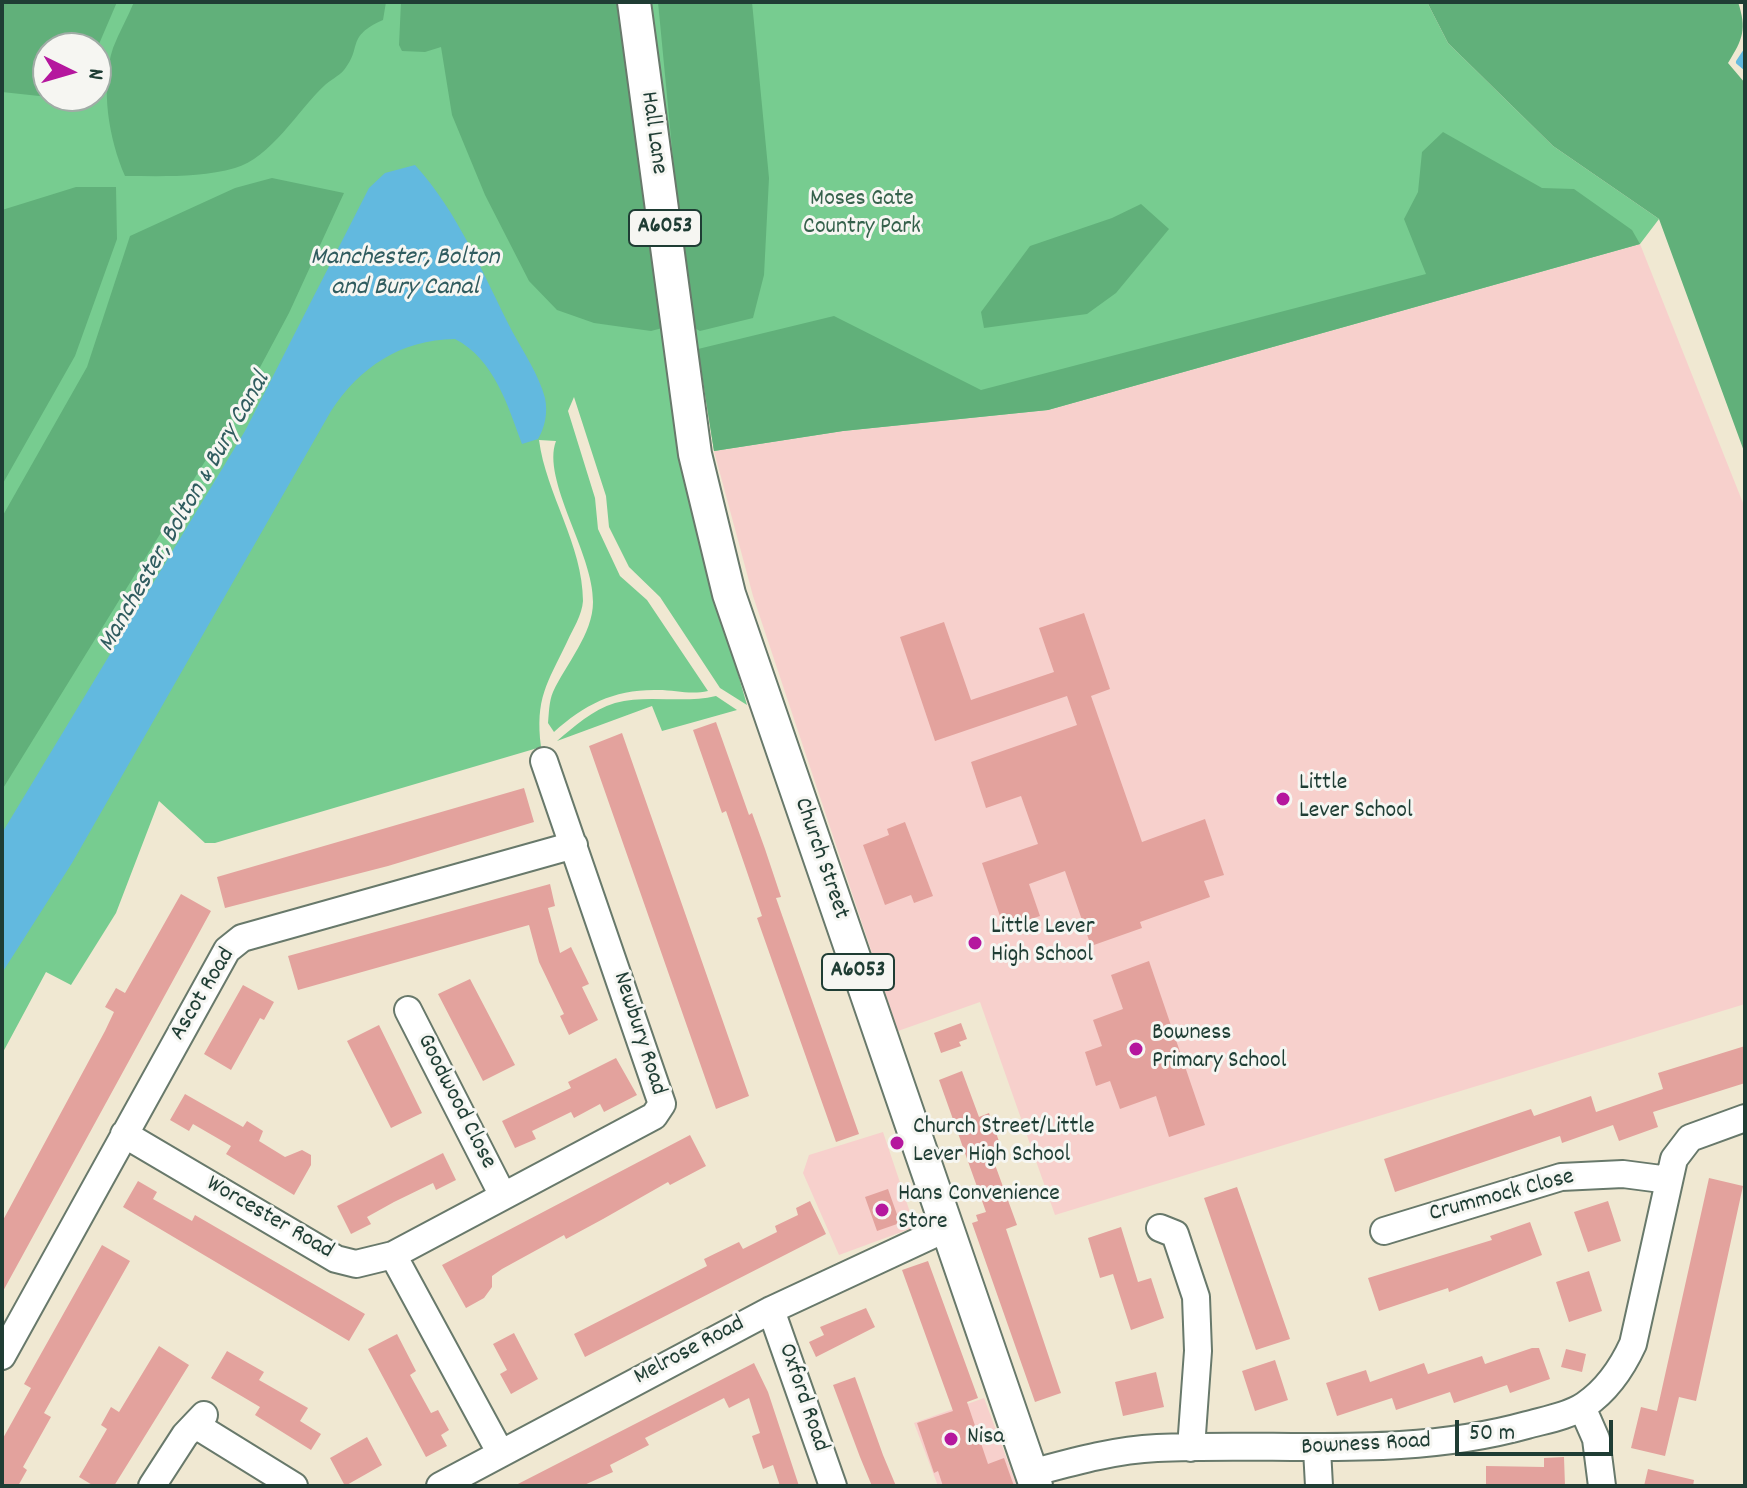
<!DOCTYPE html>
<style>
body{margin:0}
#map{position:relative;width:1747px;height:1488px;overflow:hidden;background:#f0e8d2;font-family:Dekko,sans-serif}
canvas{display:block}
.frame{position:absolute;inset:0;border:4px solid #1f3d34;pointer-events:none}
.north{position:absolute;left:32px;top:32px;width:80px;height:80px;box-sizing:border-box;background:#f6f6f2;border:2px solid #a0aca6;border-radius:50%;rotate:95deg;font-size:22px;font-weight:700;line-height:32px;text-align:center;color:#1f3d34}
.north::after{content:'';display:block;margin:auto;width:28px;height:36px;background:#b5179e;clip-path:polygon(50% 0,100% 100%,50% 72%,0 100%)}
.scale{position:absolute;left:1455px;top:1420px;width:158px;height:36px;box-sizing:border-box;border:4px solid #1f3d34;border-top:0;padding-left:10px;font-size:24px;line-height:28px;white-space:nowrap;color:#1f3d34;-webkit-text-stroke:6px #f6f6f2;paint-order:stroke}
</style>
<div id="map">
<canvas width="1747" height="1488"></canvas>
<div class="frame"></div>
<div class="north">N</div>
<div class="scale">50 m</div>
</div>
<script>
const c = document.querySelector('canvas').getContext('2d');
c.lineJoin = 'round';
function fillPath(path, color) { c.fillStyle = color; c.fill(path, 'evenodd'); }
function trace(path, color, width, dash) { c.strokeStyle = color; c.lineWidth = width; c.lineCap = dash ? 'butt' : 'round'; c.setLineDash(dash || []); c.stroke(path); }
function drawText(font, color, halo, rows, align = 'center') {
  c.font = font + ' Dekko,sans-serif'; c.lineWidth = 6; c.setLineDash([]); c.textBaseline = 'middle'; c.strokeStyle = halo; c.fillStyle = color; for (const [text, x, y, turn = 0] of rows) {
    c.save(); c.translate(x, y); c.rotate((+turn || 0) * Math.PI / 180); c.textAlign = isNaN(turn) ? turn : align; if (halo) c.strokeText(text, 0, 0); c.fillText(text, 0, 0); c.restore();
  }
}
fillPath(new Path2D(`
 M1640,244L1745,508V1004L1055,1215L980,1002L898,1031L753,596L714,451L843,431L1048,410Z
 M883,1132L915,1227L839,1255L803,1173L809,1155Z
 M984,1398L1017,1486H938L914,1423Z`), '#f7d0cc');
fillPath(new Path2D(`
 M2,2H1427L1448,43L1553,146L1659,219L1640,244L1048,410L843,431L714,451L698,350L667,346L710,577L747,705L720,688L660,597L629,567L609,527L606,496L574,397L568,411L595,498L598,529L620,576L647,600L708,691C690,695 676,690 658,690C615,689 585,704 554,732L548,723C549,713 549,701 553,692C566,664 593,634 593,602C594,554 541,480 556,441L539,440C546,494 583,545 583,601C582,615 573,629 567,642C547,684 535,698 541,747L215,843H205L159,801L116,913L71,985L46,972L2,1054ZM48,48H96V96H48Z
 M716,696L737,710L662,731L652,706L557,741C575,726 592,710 615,703C647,694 683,704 716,696Z`), '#77cc90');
fillPath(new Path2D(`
 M2,2H117L96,51L48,48V96H70L67,99L2,92Z
 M134,2H386L383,20C345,37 363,47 344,70C339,76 330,80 325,85C299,109 270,159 235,168C200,178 161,176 125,176C109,139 100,88 113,48C119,32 128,17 134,2Z
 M401,2H619L666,327L651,331L594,323L557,310L529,281L485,195L452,115L441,47L425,52L402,51L399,45Z
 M658,2H752L769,178L764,275L753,318L700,331L689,325Z
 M1427,2H1738C1747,29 1743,39 1728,63L1745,83V454L1659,219L1553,146L1448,43Z
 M1443,132L1542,188L1574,189L1632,230L1640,244L1048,410L843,431L714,451L698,349L834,316L981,390L1426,274L1404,219L1418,192L1422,152Z
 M272,178L344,193L289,313L241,403L2,790V517L87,367L130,236L235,188Z
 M76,187H116L117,239L75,356L2,485V210Z
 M1141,204L1169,229L1116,293L1087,314L984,328L981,312L1030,246L1112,218Z`), '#61b07a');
fillPath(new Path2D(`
 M415,165C458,212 483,274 512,331C523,351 539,375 545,398C548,413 545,427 538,439L522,444C508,406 494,359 455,339C400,340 360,367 331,411L72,863L2,973V833L245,431L369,188L385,173Z`), '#62b9df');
trace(new Path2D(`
 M1745,53L1739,62L1745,67`), '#62b9df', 6);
fillPath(new Path2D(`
 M1084,613L1110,689L1091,696L1142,842L1205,819L1224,875L1204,881L1210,897L1140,922L1142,928L1091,946L1065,871L1029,884L1040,916L1004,928L982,863L1038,844L1021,796L986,808L971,762L1077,725L1067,696L935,741L900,637L944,622L971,700L1054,672L1039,628Z
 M716,722L749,815L752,813L765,849L781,897L776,898L859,1134L836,1142L757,918L762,916L746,869L726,811L722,813L693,730Z
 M622,733L749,1096L716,1109L589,746Z
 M524,788L534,822L388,866L225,908L217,877Z
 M905,822L933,896L914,903L911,895L885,905L863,845L889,835L887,829Z
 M550,884L555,906L548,908L560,953L571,947L589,984L582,987L598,1020L569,1035L560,1016L564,1014L539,962L529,925L298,990L288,956Z
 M181,894L211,911L2,1293V1222L105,1031L114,1012L105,1007L116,988L125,993Z
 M1149,961L1205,1125L1169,1137L1156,1096L1120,1109L1110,1081L1096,1086L1085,1052L1102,1046L1093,1020L1123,1009L1111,975Z
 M470,979L515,1065L483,1081L438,994Z
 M243,985L274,1002L264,1020L260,1018L231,1070L204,1054Z
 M961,1023L967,1039L959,1042L961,1046L941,1053L934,1033Z
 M379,1025L422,1113L391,1128L347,1041Z
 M1745,1046V1083L1653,1112L1658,1127L1619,1141L1613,1125L1562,1143L1560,1136L1395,1192L1384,1159L1531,1109L1534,1116L1591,1096L1596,1112L1663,1089L1658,1073Z
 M616,1058L637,1095L604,1112L600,1104L574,1118L571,1112L532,1131L536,1139L515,1148L502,1121L571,1088L568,1082Z
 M962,1071L979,1117L989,1113L1001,1147L990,1151L1017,1225L1006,1229L1061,1393L1035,1402L972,1223L978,1221L976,1215L986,1212L939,1080Z
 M185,1094L243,1127L247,1121L263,1131L259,1141L285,1157L302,1150L311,1155V1165L294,1195L226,1154L231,1146L193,1124L189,1131L170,1120Z
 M690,1135L706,1166L670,1185L668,1182L603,1219L566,1239L564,1235L502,1269L492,1276V1287L484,1298L466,1308L442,1265Z
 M443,1153L456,1180L436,1190L433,1183L394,1202L367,1217L371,1224L351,1234L337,1206Z
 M1709,1178L1743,1186L1696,1401L1679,1397L1665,1456L1631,1448L1641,1407L1657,1411Z
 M138,1181L157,1192L153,1199L192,1221L195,1215L365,1314L349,1341L123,1207Z
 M1237,1187L1290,1339L1256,1350L1204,1198Z
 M888,1189L900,1223L877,1231L865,1197Z
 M810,1201L826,1234L585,1357L574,1334L707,1266L704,1259L739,1242L743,1249L777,1232L775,1226L798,1215L796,1208Z
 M1608,1201L1621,1241L1588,1252L1574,1212Z
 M1530,1222L1542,1255L1449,1292L1448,1288L1379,1311L1368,1278L1492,1240L1490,1236Z
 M1121,1227L1138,1282L1151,1278L1164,1318L1131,1330L1113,1274L1100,1278L1088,1238Z
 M102,1245L130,1261L44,1413L51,1417L23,1467L27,1470L18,1486H2V1440L31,1388L24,1384Z
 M928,1261L978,1398L967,1402L988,1464L1004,1458L1014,1486H943L938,1471L934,1473L917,1423L953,1411L902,1270Z
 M1589,1271L1602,1311L1569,1322L1556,1282Z
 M866,1308L875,1327L816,1357L809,1342L824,1335L820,1327Z
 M514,1333L538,1379L511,1394L500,1374L507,1370L493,1344Z
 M397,1334L416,1371L410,1375L431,1413L438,1410L449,1430L441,1435L447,1446L426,1457L368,1349Z
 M159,1346L189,1365L114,1486H94L79,1477L107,1429L101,1425L111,1407L119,1412Z
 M1532,1348H1539L1550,1379L1510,1393L1507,1385L1454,1403L1450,1392L1396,1410L1392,1398L1337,1416L1326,1383L1366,1370L1370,1382L1424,1363L1428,1374L1482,1356L1485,1364Z
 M1566,1349L1586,1354L1582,1372L1561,1367Z
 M227,1351L264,1372L259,1380L308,1408L300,1421L321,1434L311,1450L255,1415L260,1407L211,1378Z
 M1275,1360L1288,1400L1255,1411L1242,1371Z
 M754,1363L768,1392L799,1486H780L773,1465L763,1469L752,1436L760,1433L749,1398L729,1408L724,1398L645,1438L649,1445L610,1465L613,1472L582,1486H514Z
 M1156,1372L1164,1407L1123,1416L1115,1382Z
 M855,1377L883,1455L896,1486H872L860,1457L833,1385Z
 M367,1437L382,1465L345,1486L330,1458Z
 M1564,1457L1565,1486H1486V1466L1544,1467V1458Z
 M1648,1469L1694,1480L1693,1486H1644Z`), '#e3a29d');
const minor = new Path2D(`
 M408,1010L502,1194
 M124,1134L336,1259L356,1264L393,1255L500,1452
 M1160,1228L1175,1234L1196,1297L1198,1351L1191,1448
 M1384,1231L1561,1177L1623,1174L1669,1180
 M393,1255L654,1116L662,1104L544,761
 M771,1310L833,1486
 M2,1356L227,950L242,938L574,845
 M1582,1407L1596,1439L1602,1486
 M197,1426L294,1486
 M1317,1449L1319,1486
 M1031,1473C1072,1462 1114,1450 1157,1448C1281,1442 1405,1459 1527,1425C1545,1420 1569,1416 1585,1405C1607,1390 1622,1368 1633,1344L1674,1159L1690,1138L1745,1118
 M152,1486L185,1435L204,1415
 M440,1486L771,1310L945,1229`);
const major = new Path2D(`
 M634,2L695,454L729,594L1036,1486`);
trace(minor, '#68796b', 30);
trace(major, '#68796b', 36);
trace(minor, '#fff', 26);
trace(major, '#fff', 32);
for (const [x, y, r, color] of [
 [1283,799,8,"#b5179e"],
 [975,943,8,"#b5179e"],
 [1136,1049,8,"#b5179e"],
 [897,1143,8,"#b5179e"],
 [882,1210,8,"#b5179e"],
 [951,1439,8,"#b5179e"]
]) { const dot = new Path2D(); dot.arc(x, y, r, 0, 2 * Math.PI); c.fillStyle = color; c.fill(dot); trace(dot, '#f6f6f2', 3); }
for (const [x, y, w] of [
 [665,228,72],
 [858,972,72]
]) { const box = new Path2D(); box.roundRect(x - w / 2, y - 18, w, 36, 6); c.fillStyle = '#f6f6f2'; c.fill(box); trace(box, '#1f3d34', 2); }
drawText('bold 22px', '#1f3d34', null, [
 ["A6053",665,228],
 ["A6053",858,972]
]);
drawText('24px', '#1f3d34', '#f6f6f2', [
 ["Hall Lane",652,133,82],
 ["Church Street",820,859,71],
 ["Ascot Road",204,995,-59],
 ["Newbury Road",638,1034,72],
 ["Goodwood Close",455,1102,63],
 ["Crummock Close",1502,1197,-15],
 ["Worcester Road",269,1219,30],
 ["Melrose Road",690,1352,-28],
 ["Oxford Road",802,1398,71],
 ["Bowness Road",1366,1446,-3]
]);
drawText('24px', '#35614b', '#f6f6f2', [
 ["Moses Gate",862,201],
 ["Country Park",862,229]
]);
drawText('24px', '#1f3d34', '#f6f6f2', [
 ["Little",1299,785],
 ["Lever School",1299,813],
 ["Little Lever",991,929],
 ["High School",991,957],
 ["Bowness",1152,1035],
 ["Primary School",1152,1063],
 ["Church Street/Little",913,1129],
 ["Lever High School",913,1157],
 ["Hans Convenience",898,1196],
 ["Store",898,1224],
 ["Nisa",967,1439]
], 'left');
drawText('italic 26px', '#305c5f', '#f6f6f2', [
 ["Manchester, Bolton",405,259],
 ["and Bury Canal",405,289],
 ["Manchester, Bolton & Bury Canal",186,513,-60]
]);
</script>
